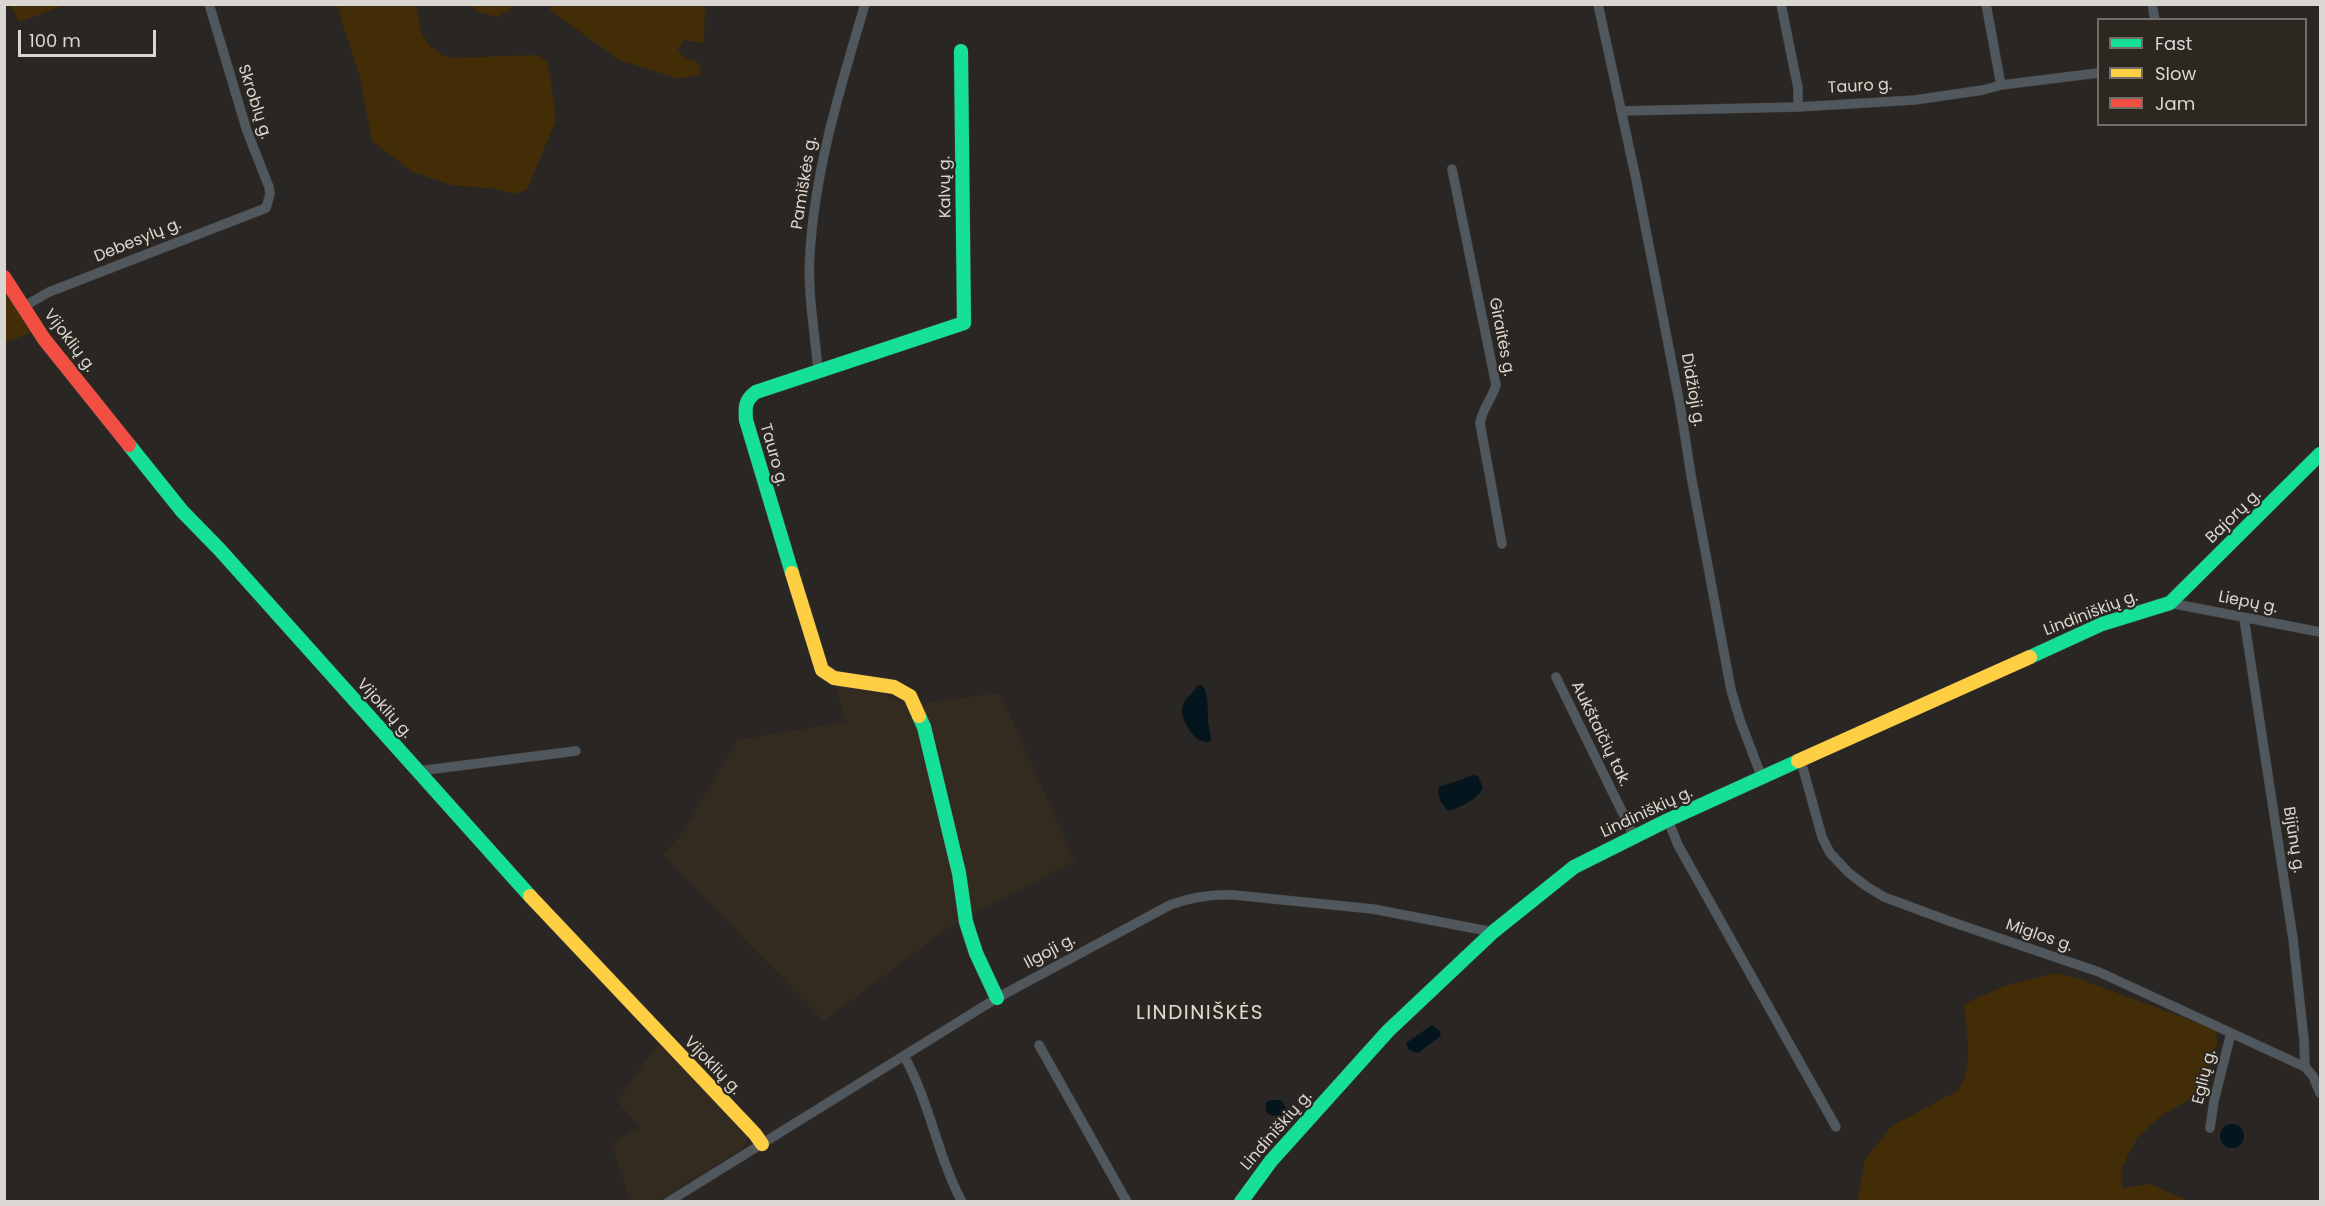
<!DOCTYPE html>
<meta charset="utf-8">
<style>
body{margin:0}
#map{position:relative;width:2325px;height:1206px;overflow:hidden;background:#292623;font-family:Poppins,sans-serif}
canvas{display:block}
.frame{position:absolute;inset:0;border:6px solid #dad7d2;pointer-events:none}
.legend{position:absolute;left:2097px;top:18px;width:210px;height:108px;box-sizing:border-box;background:#2c2720;border:2px solid #726d67;margin:0;padding:8px 10px;list-style:none;font-size:18px;color:#dad7d2}
.legend li{display:flex;align-items:center;gap:12px;height:30px}
.legend b{width:30px;border:2px solid #726d67}
.scale{position:absolute;left:18px;top:30px;width:138px;height:27px;box-sizing:border-box;border:3px solid #dad7d2;border-top:0;padding-left:8px;font-size:18px;line-height:21px;white-space:nowrap;color:#dad7d2;-webkit-text-stroke:4px #2c2720;paint-order:stroke}
</style>
<div id="map">
<canvas width="2325" height="1206"></canvas>
<div class="frame"></div>
<ul class="legend">
<li><b style="height:8px;background:#16e098"></b>Fast</li>
<li><b style="height:8px;background:#ffcf43"></b>Slow</li>
<li><b style="height:8px;background:#f24e42"></b>Jam</li>
</ul>
<div class="scale">100 m</div>
</div>
<script>
const c = document.querySelector('canvas').getContext('2d');
c.lineJoin = 'round';
function fillPath(path, color) { c.fillStyle = color; c.fill(path, 'evenodd'); }
function trace(path, color, width, dash) { c.strokeStyle = color; c.lineWidth = width; c.lineCap = dash ? 'butt' : 'round'; c.setLineDash(dash || []); c.stroke(path); }
function drawText(font, color, halo, rows, align = 'center') {
  c.font = font + ' Poppins,sans-serif'; c.lineWidth = 4.5; c.setLineDash([]); c.textBaseline = 'middle'; c.strokeStyle = halo; c.fillStyle = color; for (const [text, x, y, turn = 0] of rows) {
    c.save(); c.translate(x, y); c.rotate((+turn || 0) * Math.PI / 180); c.textAlign = isNaN(turn) ? turn : align; if (halo) c.strokeText(text, 0, 0); c.fillText(text, 0, 0); c.restore();
  }
}
fillPath(new Path2D(`
 M836,686L885,694L906,705L1000,693L1075,861L952,925L824,1021L663,855L683,832L737,740L845,722Z
 M660,1041L748,1136V1140L743,1148L658,1201H630L611,1144L639,1127L617,1101Z`), '#332b20');
fillPath(new Path2D(`
 M10,5H65L19,22Z
 M337,5H416C421,33 421,44 448,58L536,55L546,61L550,73L556,120L527,190L513,194L495,189L451,185L413,172L372,141L359,74Z
 M472,5H517L498,17L475,11Z
 M550,5H705L704,43L684,40L678,49L684,58L699,63L701,74L679,79L619,60L550,10Z
 M4,285L34,332L5,342H4Z
 M2056,973L2077,978L2216,1030L2217,1043L2206,1081L2200,1093L2161,1116L2137,1138L2121,1169L2122,1188L2151,1184L2188,1201L1857,1202L1865,1159L1892,1126L1957,1091C1975,1069 1966,1030 1964,1004L2004,986Z`), '#432d06');
fillPath(new Path2D(`
 M1202,685C1210,695 1207,710 1208,722C1209,729 1211,734 1211,741C1197,747 1182,723 1182,710C1182,700 1193,694 1197,686Z
 M1474,775L1478,776L1483,788C1476,801 1461,806 1449,811C1441,804 1437,798 1439,787Z
 M1432,1025L1439,1030L1441,1036L1418,1053L1409,1050L1406,1043L1409,1041Z
 M1272,1100H1281L1291,1115L1290,1118L1270,1115L1266,1112V1102Z
 M2220 1136a12 12 0 1 1 24 0a12 12 0 1 1-24 0Z`), '#04151e');
const street = new Path2D(`
 M1598,4L1636,179L1680,405L1691,475L1731,690L1740,720L1762,778
 M1781,4L1798,88V107
 M1986,4L2001,85
 M2152,4L2155,20
 M1621,111L1798,107L1915,100L1983,90L2001,85L2098,73
 M1452,169L1496,385C1492,399 1482,409 1480,423L1502,544
 M23,307L49,292L266,208L270,194L269,187L247,131L209,4
 M818,371C815,332 807,292 810,253C815,168 841,86 865,4
 M2170,603L2320,632
 M2244,618L2293,939L2304,1040L2305,1067
 M1556,677L1634,836
 M1801,761L1822,837L1830,853L1849,873L1866,886L1884,897L1949,921L2099,972L2305,1067L2313,1076L2320,1093
 M418,771L576,751
 M1668,820L1678,845L1836,1127
 M1039,1045L1127,1202
 M904,1056C930,1102 937,1155 962,1202
 M2210,1128L2214,1101L2231,1033
 M668,1202L997,998L1170,905C1192,897 1211,894 1234,895L1373,909L1493,932`);
const fast = new Path2D(`
 M129,445L182,511L220,550L530,896
 M792,573L746,420C745,407 745,400 756,392L964,323L961,51
 M2030,657L2102,624L2170,603L2320,454
 M919,716L924,727L959,873L966,922L976,953L997,998
 M1241,1202L1271,1161L1388,1031L1493,932L1574,867L1668,820L1798,761`);
const slow = new Path2D(`
 M792,573L822,670L834,678L894,687L910,696L919,716
 M1798,761L2030,657
 M530,896L755,1134L762,1144`);
const jam = new Path2D(`
 M4,277L44,339L129,445`);
trace(street, '#444240', 10);
trace(fast, '#444240', 15);
trace(slow, '#444240', 15);
trace(jam, '#444240', 15);
trace(street, '#50585d', 9);
trace(fast, '#16e098', 14);
trace(slow, '#ffcf43', 14);
trace(jam, '#f24e42', 14);
drawText('16px', '#dad7d2', '#2c2720', [
 ["Tauro g.",1860,87,-3],
 ["Skroblų g.",254,102,72],
 ["Pamiškės g.",805,183,-81],
 ["Kalvų g.",946,187,-91],
 ["Debesylų g.",138,241,-22],
 ["Giraitės g.",1501,337,79],
 ["Vijoklių g.",69,341,53],
 ["Didžioji g.",1692,390,80],
 ["Tauro g.",773,455,74],
 ["Bajorų g.",2234,517,-44],
 ["Liepų g.",2248,603,11],
 ["Lindiniškių g.",2091,614,-21],
 ["Vijoklių g.",384,709,48],
 ["Aukštaičių tak.",1600,734,64],
 ["Lindiniškių g.",1647,813,-25],
 ["Bijūnų g.",2293,840,81],
 ["Miglos g.",2039,936,19],
 ["Ilgoji g.",1050,952,-28],
 ["Vijoklių g.",712,1066,46],
 ["Eglių g.",2205,1077,-76],
 ["Lindiniškių g.",1277,1131,-49]
]);
c.letterSpacing = '1.5px';
drawText('20px', '#e1dad0', '#2c2720', [
 ["LINDINIŠKĖS",1200,1014]
]);
c.letterSpacing = '0px';
</script>
